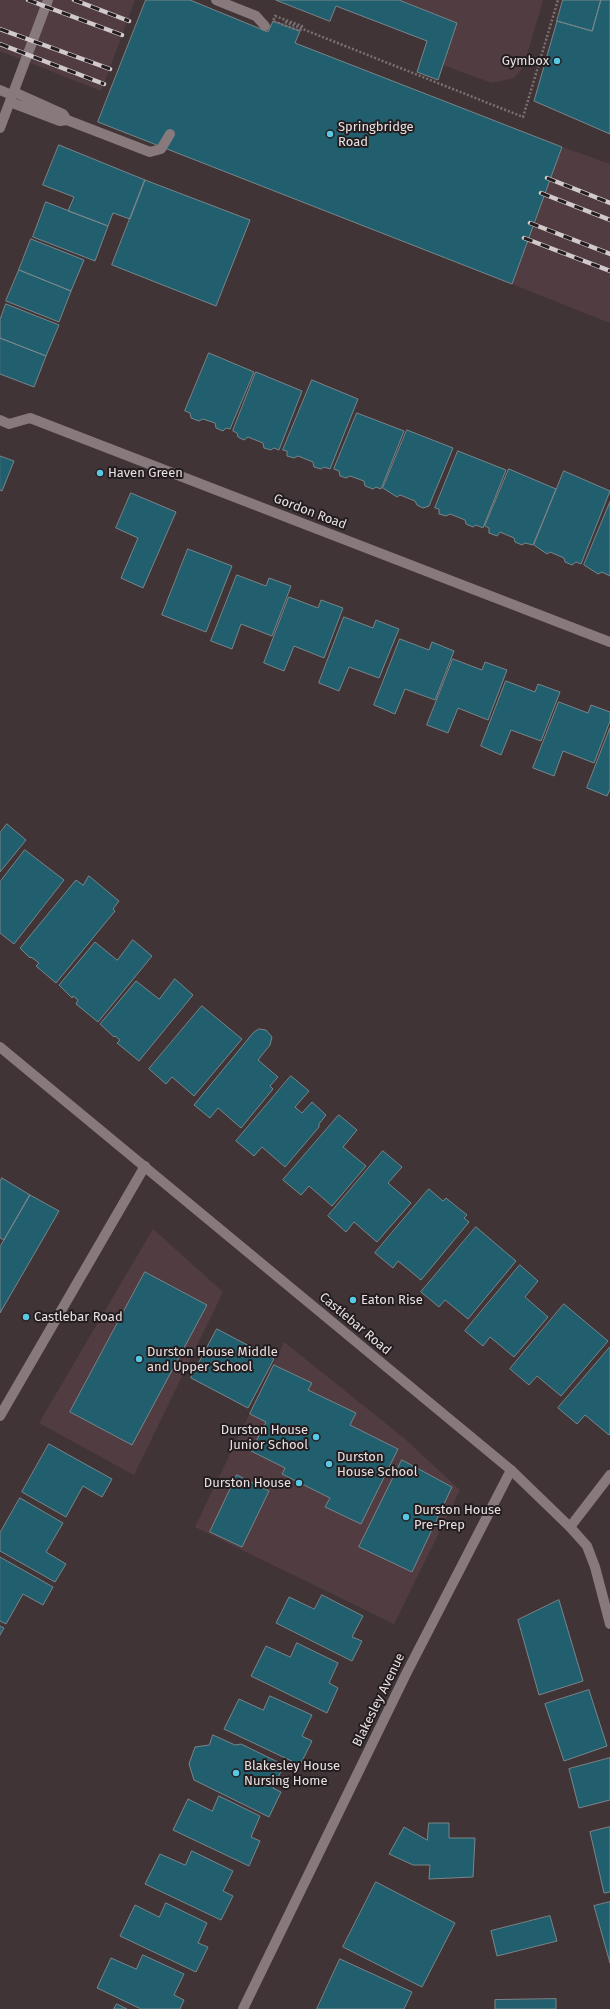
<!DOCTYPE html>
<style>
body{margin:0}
canvas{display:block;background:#413437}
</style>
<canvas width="610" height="2009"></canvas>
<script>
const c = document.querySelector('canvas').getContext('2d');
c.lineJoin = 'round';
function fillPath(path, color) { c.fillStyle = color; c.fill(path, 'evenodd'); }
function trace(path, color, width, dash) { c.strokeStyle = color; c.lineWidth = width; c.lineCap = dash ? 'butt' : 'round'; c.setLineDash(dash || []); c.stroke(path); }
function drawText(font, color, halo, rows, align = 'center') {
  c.font = font + ' "Fira Sans",sans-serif'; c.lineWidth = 4; c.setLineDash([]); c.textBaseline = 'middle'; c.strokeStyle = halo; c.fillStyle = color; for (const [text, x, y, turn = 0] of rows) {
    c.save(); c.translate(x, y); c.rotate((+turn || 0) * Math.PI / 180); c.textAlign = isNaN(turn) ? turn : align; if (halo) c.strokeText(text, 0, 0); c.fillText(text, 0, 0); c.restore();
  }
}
fillPath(new Path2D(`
 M0,0H135L101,91L0,51Z
 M401,0H543L523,68L514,78L492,83L443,65L457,23Z
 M562,147L610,164V323L512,284Z
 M153,1229L223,1292L134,1475L39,1423Z
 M284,1342L405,1439L460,1490L394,1624L195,1527Z`), '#503c41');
const building = new Path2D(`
 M146,0H190L268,32L273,21L300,31L295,43L562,147L512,284L98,122Z
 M276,0H399L457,23L438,80L417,72L427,41L336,6L330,21Z
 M563,0H601L592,31L557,21Z
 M601,0H610V134L534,101L557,21L592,31Z
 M59,145L145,180L130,219L113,213L108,226L68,211L74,197L43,185Z
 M145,180L250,220L216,306L112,265Z
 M46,202L108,226L95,261L33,237Z
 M31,239L84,260L71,291L19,270Z
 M19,270L71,291L59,322L6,301Z
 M6,304L59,325L46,356L0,338V320Z
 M0,338L46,356L34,387L0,374Z
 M209,353L254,372L230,429L226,428L223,431L216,428L215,423L203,419L199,421L191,418L190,413L185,411Z
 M256,372L302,391L279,450L274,448L271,450L264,448L263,443L248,437L244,440L238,437L237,433L233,431Z
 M312,380L358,399L330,469L324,467L321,469L314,467L313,462L298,456L294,458L287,456V451L283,450Z
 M357,413L404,431L381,489L376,487L373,489L365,486L364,481L350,476L346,478L340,476L339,471L334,469Z
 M407,430L453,448L429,506L423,508L417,505L415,501L400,495L397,497L383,488Z
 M458,451L506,470L483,528L476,525L473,527L466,524L465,520L450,514L446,516L439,514V509L435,508Z
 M0,456L14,461L2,491L0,490Z
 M509,469L556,489L533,545L525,543L522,545L515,542L514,538L500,532L497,536L489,533V528L485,526Z
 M564,471L610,491L581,564L576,562L572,565L565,562L564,558L550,552L547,554L534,545Z
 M131,493L176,512L143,588L121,578L138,538L116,528Z
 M610,502V576L602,572L598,574L584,565Z
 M188,549L232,566L206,632L162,615Z
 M237,575L266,586L269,578L291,586L272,636L241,624L232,649L211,641Z
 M289,597L318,608L321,600L343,608L324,658L294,646L284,671L264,663Z
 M344,617L373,628L376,620L399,629L379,678L349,667L339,691L319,683Z
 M400,639L429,650L432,642L454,651L435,700L405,689L395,714L374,705Z
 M453,659L482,670L485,662L507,670L488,720L458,708L448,733L427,725Z
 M506,681L535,692L538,684L560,692L541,741L511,730L501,755L481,746Z
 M559,702L588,713L591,705L610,712V721L594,763L563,751L554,776L533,768Z
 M610,728V789L607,796L587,788Z
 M7,824L26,840L0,872V833Z
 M25,850L64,880L14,944L0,933V882Z
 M89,876L119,901L113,909L115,911L56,983L36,966L39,963L31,957L30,958L20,948L76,880L83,885Z
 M133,940L152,956L98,1022L76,1004L78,1000L73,996L72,998L59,985L95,942L117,960Z
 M175,979L193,995L139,1061L117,1043L120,1040L115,1036L114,1037L100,1024L136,981L159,999Z
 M202,1006L242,1039L194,1096L172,1077L166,1084L149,1069Z
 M259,1029L266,1030L272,1037L270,1045L258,1060L278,1077L270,1086L273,1089L241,1128L218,1108L210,1118L194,1105L253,1033Z
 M291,1076L309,1091L295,1107L302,1113L312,1102L326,1115L319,1124V1127L285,1167L262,1147L254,1156L236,1141Z
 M339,1115L357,1130L343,1147L366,1166L332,1206L309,1186L301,1195L283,1180Z
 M383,1151L402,1167L388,1183L411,1203L377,1242L354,1222L346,1232L328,1216Z
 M2,1178L30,1195L4,1240L0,1238V1182Z
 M429,1189L443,1201L446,1198L467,1215L464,1218L469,1222L421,1280L398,1261L393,1268L375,1253Z
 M30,1195L59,1211L0,1313V1247Z
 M476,1227L516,1261L468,1319L445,1300L439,1307L421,1292Z
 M520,1265L538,1281L525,1297L548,1317L514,1357L490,1337L483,1346L465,1331Z
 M145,1272L207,1305L132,1445L70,1412Z
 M564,1304L608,1341L561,1396L537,1376L529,1385L510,1369Z
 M217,1329L274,1359L248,1408L191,1378Z
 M610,1347V1434L609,1435L585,1415L577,1424L558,1408Z
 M274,1365L312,1383L308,1390L356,1413L350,1425L398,1449L361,1524L325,1507L330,1498L282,1474L285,1468L251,1451L266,1422L250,1414Z
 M49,1444L112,1479L102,1497L83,1486L66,1517L22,1492Z
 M402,1460L452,1487L412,1572L359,1547Z
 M237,1475L269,1491L242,1547L210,1532Z
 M20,1498L63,1523L46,1552L66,1564L55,1582L0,1551V1533Z
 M0,1557L53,1587L43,1605L23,1594L6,1624L0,1621Z
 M322,1595L363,1616L352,1637L362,1641L352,1661L276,1623L289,1597L314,1609Z
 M559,1600L583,1681L539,1695L518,1620Z
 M0,1626L4,1628L0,1635Z
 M297,1643L338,1663L329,1683L338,1688L327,1713L251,1676L266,1646L290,1657Z
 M589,1690L607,1746L564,1761L545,1704Z
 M270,1696L312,1715L302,1736L312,1741L300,1765L224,1729L239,1699L263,1710Z
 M213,1735L235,1745L241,1744L284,1765L273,1788L281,1792L269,1817L194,1780L189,1764L195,1747L209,1745Z
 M610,1758V1800L579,1808L569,1769Z
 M219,1796L260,1816L251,1837L260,1841L249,1866L173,1830L188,1799L212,1811Z
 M429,1823H449V1838H475L473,1877L429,1879L430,1865H413L389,1854L404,1827L427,1840Z
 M610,1827V1892L604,1893L590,1832Z
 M192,1851L233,1871L223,1891L233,1896L221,1920L145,1884L160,1854L185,1865Z
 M376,1882L455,1923L422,1987L343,1947Z
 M610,1902V1963L594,1906Z
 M166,1903L207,1923L198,1943L208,1947L196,1972L120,1936L135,1905L159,1917Z
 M550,1916L557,1941L497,1956L491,1931Z
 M143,1955L184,1974L174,1995L184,2000L180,2009H141L97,1988L111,1958L136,1969Z
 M340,1959L412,1992L404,2009H317Z
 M556,1999V2009H495V2000Z
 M117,2004L127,2009H114Z`);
fillPath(building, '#225f6e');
trace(building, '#76858a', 1);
trace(new Path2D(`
 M275,16L302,26L300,31L273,21Z
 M285,22L523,117L558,0`), '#7b7073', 2.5, [2, 2]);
trace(new Path2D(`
 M216,0L256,16L265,26
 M0,90L12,95
 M14,92L63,114L67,120L150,152L161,149L170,134
 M10,102L60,121L67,120`), '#88797d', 10);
trace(new Path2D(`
 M0,420L9,424L30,418L610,642
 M570,1527L610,1475
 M243,2009L406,1674L511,1470`), '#88797d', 10);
trace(new Path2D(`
 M0,128L48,0
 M0,1416L145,1166`), '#88797d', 10);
trace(new Path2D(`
 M0,1047L511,1470L570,1527L587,1546L595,1567L610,1624`), '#88797d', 10);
const rail = new Path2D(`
 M28,0L122,35
 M74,0L129,21
 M0,29L110,69
 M0,44L104,84
 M547,178L610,203
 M541,193L610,220
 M530,223L610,254
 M524,238L610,271`);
trace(rail, '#d1c9cb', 4.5);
trace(rail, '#231d1f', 3, [9]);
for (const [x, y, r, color] of [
 [557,61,4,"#59c8e5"],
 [330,134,4,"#59c8e5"],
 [100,473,4,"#59c8e5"],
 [353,1300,4,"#59c8e5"],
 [26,1317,4,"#59c8e5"],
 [139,1359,4,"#59c8e5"],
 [316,1437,4,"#59c8e5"],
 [329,1464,4,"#59c8e5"],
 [299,1483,4,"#59c8e5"],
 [406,1517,4,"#59c8e5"],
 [236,1773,4,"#59c8e5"]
]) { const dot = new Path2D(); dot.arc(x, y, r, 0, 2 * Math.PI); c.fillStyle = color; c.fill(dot); trace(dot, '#231d1f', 1.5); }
drawText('13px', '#e8e0e2', '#231d1f', [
 ["Gymbox",549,61,"right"],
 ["Springbridge",338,127],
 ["Road",338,142],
 ["Haven Green",108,473],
 ["Eaton Rise",361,1300],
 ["Castlebar Road",34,1317],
 ["Durston House Middle",147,1352],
 ["and Upper School",147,1367],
 ["Durston House",308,1430,"right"],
 ["Junior School",308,1445,"right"],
 ["Durston",337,1457],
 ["House School",337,1472],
 ["Durston House",291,1483,"right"],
 ["Durston House",414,1510],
 ["Pre-Prep",414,1525],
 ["Blakesley House",244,1766],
 ["Nursing Home",244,1781]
], 'left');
drawText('13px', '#e8e0e2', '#231d1f', [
 ["Gordon Road",310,512,21],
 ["Castlebar Road",355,1324,40],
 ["Blakesley Avenue",379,1700,-64]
]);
</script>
